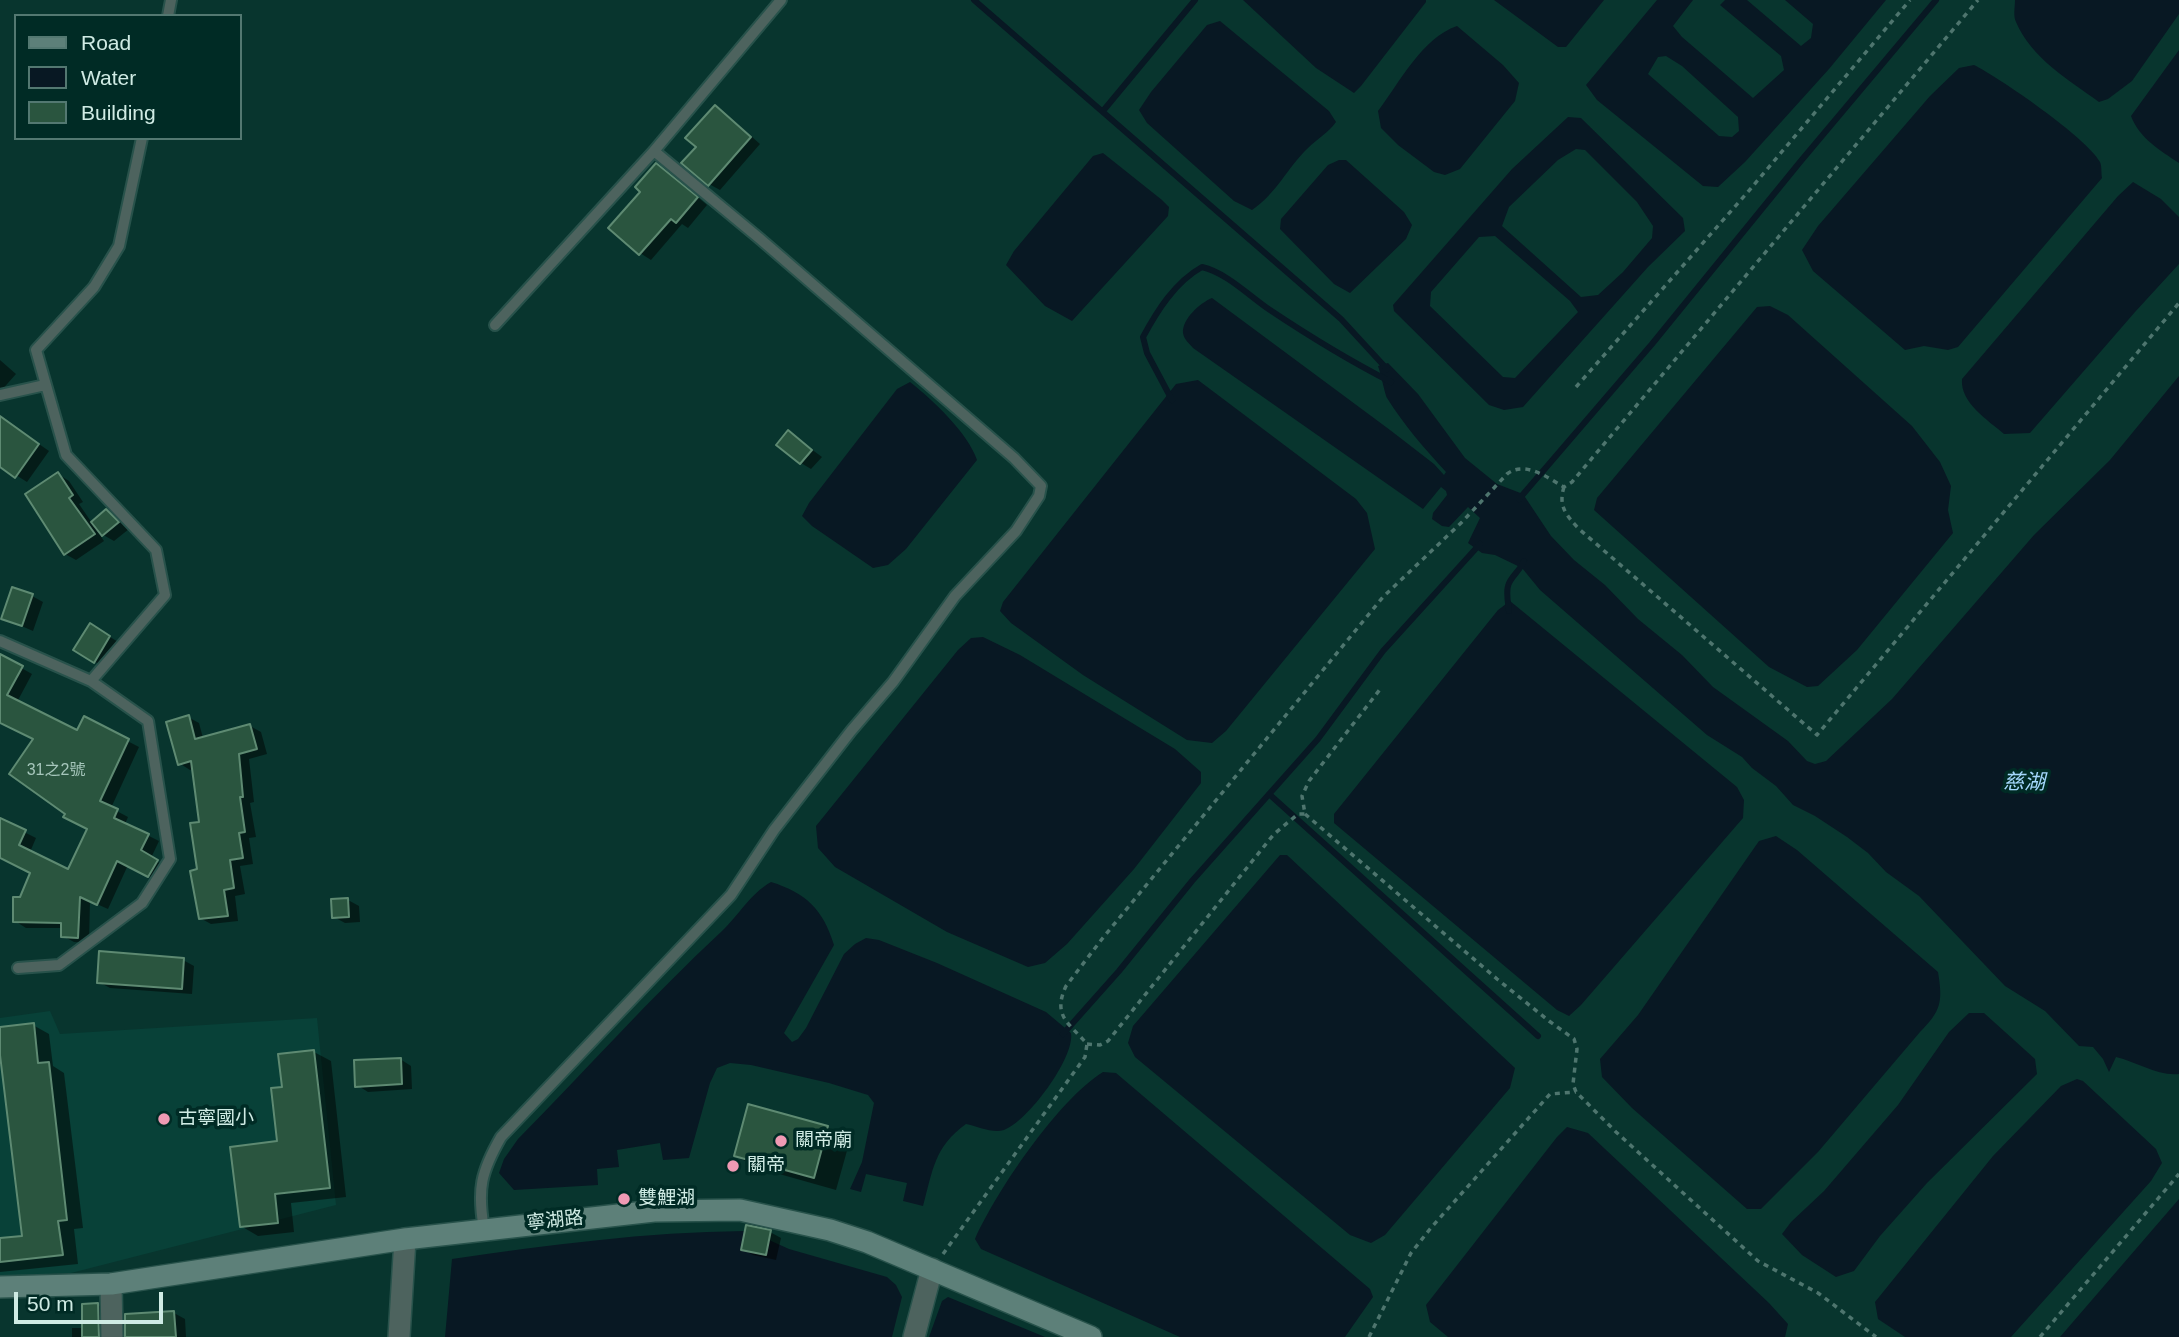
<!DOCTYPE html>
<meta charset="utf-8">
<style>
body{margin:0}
#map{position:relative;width:2179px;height:1337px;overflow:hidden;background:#08352e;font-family:Helvetica,sans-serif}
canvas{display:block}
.legend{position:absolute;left:14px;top:14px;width:228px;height:126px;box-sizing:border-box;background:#002b25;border:2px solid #537871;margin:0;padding:9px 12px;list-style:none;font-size:21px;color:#cfebe4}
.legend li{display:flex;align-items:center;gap:14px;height:35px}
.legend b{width:35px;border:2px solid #537871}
.scale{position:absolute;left:14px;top:1292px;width:149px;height:32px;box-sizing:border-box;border:4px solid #cfebe4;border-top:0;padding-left:9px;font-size:21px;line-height:24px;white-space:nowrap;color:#cfebe4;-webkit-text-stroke:5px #002b25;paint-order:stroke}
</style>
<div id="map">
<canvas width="2179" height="1337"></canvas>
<ul class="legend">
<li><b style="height:9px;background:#5d8079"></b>Road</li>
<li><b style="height:19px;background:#081823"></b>Water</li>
<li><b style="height:19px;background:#2a553f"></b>Building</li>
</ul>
<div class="scale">50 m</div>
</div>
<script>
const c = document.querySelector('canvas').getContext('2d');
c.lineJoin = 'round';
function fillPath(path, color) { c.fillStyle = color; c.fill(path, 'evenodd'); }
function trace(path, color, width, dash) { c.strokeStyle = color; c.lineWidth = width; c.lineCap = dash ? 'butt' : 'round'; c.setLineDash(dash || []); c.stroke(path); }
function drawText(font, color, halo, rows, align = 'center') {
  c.font = font + ' Helvetica,"Noto Sans TC",sans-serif'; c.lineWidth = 7; c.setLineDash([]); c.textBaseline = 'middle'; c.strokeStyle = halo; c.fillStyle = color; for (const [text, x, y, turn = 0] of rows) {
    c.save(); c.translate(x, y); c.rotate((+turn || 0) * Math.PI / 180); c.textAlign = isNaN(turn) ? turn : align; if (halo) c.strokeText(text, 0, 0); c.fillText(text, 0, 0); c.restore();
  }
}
fillPath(new Path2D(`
 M50,1011L60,1034L317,1018L336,1205L71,1273L0,1276V1018Z`), '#084138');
fillPath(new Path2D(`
 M1243,0H1426V2L1361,86L1354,93L1316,68Z
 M1494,0H1604L1566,47H1558Z
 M1657,0H1693L1673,26L1682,37L1753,98L1784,70L1781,56L1720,5L1725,0H1747L1801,46L1811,38L1813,24L1785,0H1886L1829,69L1745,162L1718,187L1703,186L1597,100L1586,85ZM1666,56L1682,66L1738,117L1739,131L1732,137L1719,136L1648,74L1658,57Z
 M2015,0H2179V14L2132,81L2108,99L2099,102C2069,80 2031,58 2016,22C2013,16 2015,7 2015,0Z
 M1220,21L1329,111L1336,122C1328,133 1317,139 1308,148C1287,168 1277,193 1252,210L1234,201L1147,123L1139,110L1151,92L1207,25Z
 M1457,26L1503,65L1519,83L1515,101L1460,169L1445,175L1434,172L1398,145L1381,128L1378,111C1400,82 1422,38 1457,26Z
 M2179,50V163C2161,151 2139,138 2131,116Z
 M1974,65C2000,78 2087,138 2100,162C2102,166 2101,173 2102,178L1958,347L1948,350L1924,346L1905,350L1813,271L1802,250L1818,226L1930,96L1959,68Z
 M1568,117L1581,118L1683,218L1685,231L1648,267L1523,407L1504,410L1489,405L1394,311L1393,305L1512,169ZM1576,149L1585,150L1637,202L1653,226L1652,238L1623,272L1598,295L1581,297L1502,226L1509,207L1558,160ZM1495,236L1570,301L1578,312L1515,378L1503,377L1430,306L1431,292L1479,237Z
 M1103,153L1162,200L1169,207L1168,216L1072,321L1045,306L1006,265L1014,251L1093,156Z
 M1339,160H1346L1404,212L1412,225L1406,239L1350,293L1334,284L1280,229L1281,219L1328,165Z
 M2133,182L2161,199L2179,217V264L2135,312L2030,433L2004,434C1988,420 1960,403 1962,379L2118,196Z
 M1212,298L1390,430L1434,464L1444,475L1446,472C1424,448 1404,425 1387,398C1385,394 1381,374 1378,366L1388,363L1418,394L1465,458L1497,484L1523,494L1551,536L1574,560L1605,585L1638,619L1682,655L1713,687L1788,741L1807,761L1815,764L1826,761L1892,699L2034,535L2110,460L2179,376V1074C2157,1076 2137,1062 2116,1057L2109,1072L2103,1059L2093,1047L2079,1046L2045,1011L2005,986L1919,896L1886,872L1868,853L1847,837L1815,816L1793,805L1776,786L1752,768L1742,757L1707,735L1540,590L1522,568L1495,555L1482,553L1468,543L1480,518L1468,507L1449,527L1442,526L1432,519L1433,513L1447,495L1446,491L1441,487L1423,509L1193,348C1190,344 1184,340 1183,333C1182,319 1200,303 1212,298Z
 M1770,306L1788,315L1912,426L1940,462L1951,486L1948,510L1953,533L1857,650L1818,686L1807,687L1769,667L1594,510L1597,498L1757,307Z
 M1198,380L1356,499L1367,513L1375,549L1226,731L1212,743L1187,740L1083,675L1011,623L1000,611L1003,602L1176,384Z
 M910,382C933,400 968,433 977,460L906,549L888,565L873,568L812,526L802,516L809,503L897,389Z
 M1510,601L1737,787L1744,800L1743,818L1581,1005L1569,1016L1557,1010L1334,823V814L1498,610Z
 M983,637L1020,655L1175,749L1201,772V783L1134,869L1067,944L1045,963L1028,967L947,932L835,867L818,848L816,826L958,650L971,638Z
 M1776,836L1797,850L1938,972C1943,1002 1941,1011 1920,1032L1818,1152L1761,1209H1747L1632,1108L1602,1077L1600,1059L1638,1015L1759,841Z
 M1280,855H1287L1515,1068L1510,1088L1385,1235L1371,1243L1350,1235L1135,1057L1128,1043L1133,1026Z
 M771,882C806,893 823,909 834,945L784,1033L792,1042L798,1039L806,1028L844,954L855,944L866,938L879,940L937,963L1046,1012L1071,1033C1075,1058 1027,1122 1004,1130C993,1134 977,1126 966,1124C934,1147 933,1170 923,1206L903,1201L907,1183L866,1174L861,1192L850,1189L862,1162L874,1103L868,1095L829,1083L751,1065L730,1063L717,1068L710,1083L689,1158L663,1160L660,1143L617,1150L619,1167L597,1169L598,1185L514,1190L499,1173L504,1159L518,1139C586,1070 651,997 722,931C739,915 750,894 771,882Z
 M1969,1013H1984L2035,1059L2037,1074L1927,1183L1880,1236L1854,1271L1836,1277L1802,1255L1782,1234L1791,1222L1824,1191L1898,1105L1949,1032Z
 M1103,1072L1116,1073L1370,1289L1373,1297L1345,1337H1180L981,1249L975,1239C997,1190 1058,1100 1103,1072Z
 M2077,1079L2083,1081L2156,1149L2162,1163L2151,1181L2011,1337H1905L1878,1319L1875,1302L1993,1156L2061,1086Z
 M1567,1127L1588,1133L1769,1303L1788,1324L1785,1337H1448L1430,1322L1426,1305L1557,1137Z
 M2179,1199V1337H2060Z
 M744,1231L741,1250L769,1240L789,1249L887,1277L896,1285L902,1297L892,1337H445L452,1259C549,1245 646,1232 744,1231Z
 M948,1297L1045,1337H929L942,1301Z`), '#081823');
fillPath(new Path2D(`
 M715,107L726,114L760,144L720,190L709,184L698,147Z
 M656,165L667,171L707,205L688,228L682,224L651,260L640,253L642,191Z
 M0,360L16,374L0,392Z
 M0,425L26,435L49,451L27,482L0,465Z
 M788,432L822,457L811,469L801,463Z
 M58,474L69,481L83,502L79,504L92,523L106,511L117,517L129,529L114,541L98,532L104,541L76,560L65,554Z
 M32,596L43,602L33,631L3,618Z
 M90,625L120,643L105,668L75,649Z
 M0,656L32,674L17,702L78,733L85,719L139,747L111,808L128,817L125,824L159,841L151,858L168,868L160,882L128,865L108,909L90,901L89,943L74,942L63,936V928H26L15,921L21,899L32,873L0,857V820L36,838L30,852L69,871L89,829L67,813L35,739L0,719Z
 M188,717L199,723L203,738L250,726L261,732L267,754L249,759L254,802L250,803L256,837L249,838L253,864L240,866L245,894L235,896L238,921L211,924L200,918V823L194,769L190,770L179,763Z
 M348,900L359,906L360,922L345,923L334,917Z
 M183,960L194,966L192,994L110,988L99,982Z
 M33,1025L49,1034L53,1066L64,1073L83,1228L74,1229L78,1264L0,1272V1240L24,1237L4,1065H0V1028Z
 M314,1052L331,1061L346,1197L291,1203L294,1232L258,1236L241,1226L279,1143L284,1088Z
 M400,1059L411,1066L412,1089L368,1092L357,1085Z
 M827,1127L850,1140L836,1190L758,1168L736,1156Z
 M770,1232L781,1238L776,1260L753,1255L743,1249Z
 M98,1305L109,1312V1337H72V1328H83Z
 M174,1313L185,1319L186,1337H126Z`), '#0007');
trace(new Path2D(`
 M974,0L1341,319L1387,369
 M1103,111L1195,0
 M1172,400L1147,353L1143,337C1157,311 1175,282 1202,267C1227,273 1248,295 1270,310C1309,336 1348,360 1391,382
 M1519,499L1652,344L1800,162L1936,0
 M1509,611C1508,603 1506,593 1508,586C1510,577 1520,571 1524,561
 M1269,794L1538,1036
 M1063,1034L1119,971L1192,881L1318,739L1383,651L1480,544`), '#081823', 6);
const building = new Path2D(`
 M715,105L751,137L708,186L681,163L696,147L685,138Z
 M656,163L698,197L676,223L671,219L639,255L608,228L640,192L635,187Z
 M0,416L39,444L15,478L0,467Z
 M788,430L812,450L800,464L776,445Z
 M58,472L73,495L69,498L95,534L64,555L25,494Z
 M106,509L119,522L102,536L91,522Z
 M12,587L33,594L22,626L1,619Z
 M90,623L110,636L94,663L73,650Z
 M0,654L23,666L7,695L77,730L84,716L129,739L100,801L118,809L114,818L149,834L141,850L158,860L148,877L117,861L97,905L80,897L78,938L61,937V923L13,922V897H20L30,873L0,858V818L26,830L19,845L68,869L87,829L63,817L65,814L9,774L33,739L0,723Z
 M189,715L195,739L250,724L257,749L239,754L243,797H240L245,832L239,833L243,858L230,860L234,888L224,890L228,916L199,919L190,871L197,869L190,823L199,822L191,761L178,765L166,722Z
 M348,898L349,917L332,918L331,899Z
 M99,951L184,958L182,989L97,983Z
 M34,1023L38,1063L49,1062L67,1220L58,1221L63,1255L0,1262V1238L22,1236L0,1055V1027Z
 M314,1050L330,1188L275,1194L278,1223L240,1227L230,1147L277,1141L271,1088L282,1087L278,1054Z
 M401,1058L402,1084L355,1087L354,1060Z
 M748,1104L828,1126L814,1178L734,1156Z
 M746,1225L771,1230L766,1255L741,1250Z
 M98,1303L99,1337H82V1304Z
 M174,1311L176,1337H125V1314Z`);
fillPath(building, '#2a553f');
trace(building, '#5e8a72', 2);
const lane = new Path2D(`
 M168,16L171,0
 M495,325L654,151L781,0
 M0,395L45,385
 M0,641L91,681
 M18,968L59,965L142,903L170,859L148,721L91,681L165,595L156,550L66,455L36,350L94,287L119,246L142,138
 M484,1229C477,1189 481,1172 501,1137L731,895L774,830L851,731L893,682L955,596L1016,531L1039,496L1041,486L1014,458L759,238L654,151`);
const street = new Path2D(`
 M111,1284L112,1337
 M399,1337L405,1239
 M914,1337L932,1269`);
const secondary = new Path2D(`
 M0,1287L111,1284L405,1239L654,1211L740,1210L830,1230L867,1242L1091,1337`);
trace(lane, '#28524b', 14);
trace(street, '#28524b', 24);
trace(secondary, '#28524b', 24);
trace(new Path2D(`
 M1576,387L1747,193L1910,0
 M1564,487C1558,506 1566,515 1579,529L1817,735L2179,303
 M1305,814L1497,979L1549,1021L1574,1039L1577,1049L1573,1084L1576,1092L1616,1132L1758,1261L1818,1293L1876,1337
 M1087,1044L1100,1045L1108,1041L1274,834L1298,814H1305L1302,796L1309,781L1381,688
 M943,1254L1085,1057L1087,1044C1069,1023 1052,1016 1066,986L1102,939L1383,597L1462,522L1507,474C1525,460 1548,478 1564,487L1572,482L1978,0
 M1369,1337L1411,1253L1430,1229L1550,1094L1576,1092
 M2040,1337L2179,1174`), '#4e756e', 3.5, [5, 5]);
trace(lane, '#4d635e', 10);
trace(street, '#4d635e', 21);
trace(secondary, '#5d8079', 21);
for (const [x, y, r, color] of [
 [164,1119,7,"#f09ab4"],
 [781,1141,7,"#f09ab4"],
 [733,1166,7,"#f09ab4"],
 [624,1199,7,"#f09ab4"]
]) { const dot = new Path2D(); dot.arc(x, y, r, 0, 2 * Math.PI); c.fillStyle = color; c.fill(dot); trace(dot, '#002b25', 2.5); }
drawText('16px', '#a6c6bb', null, [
 ["31之2號",56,771]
]);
drawText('19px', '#cfebe4', '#002b25', [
 ["古寧國小",178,1119],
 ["關帝廟",795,1141],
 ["關帝",747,1166],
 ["雙鯉湖",638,1199]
], 'left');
drawText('19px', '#cfebe4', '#002b25', [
 ["寧湖路",555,1221,-6]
]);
drawText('italic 21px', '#a4d7fc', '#002b25', [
 ["慈湖",2024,783]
]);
</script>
